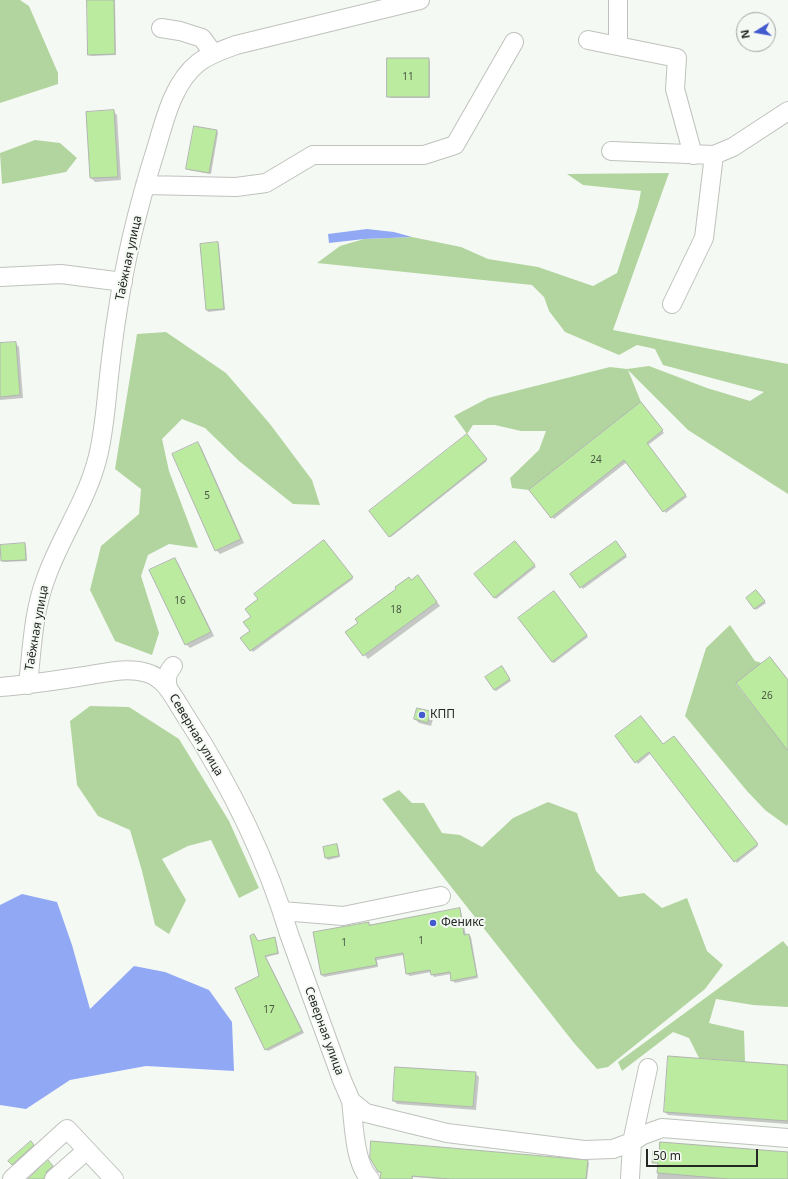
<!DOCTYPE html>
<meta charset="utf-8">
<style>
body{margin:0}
#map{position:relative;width:788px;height:1179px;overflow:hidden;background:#f5f9f4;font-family:"Noto Sans",sans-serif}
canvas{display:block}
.north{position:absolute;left:736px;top:12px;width:40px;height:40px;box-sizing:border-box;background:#f5f9f4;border:1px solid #a2a5a1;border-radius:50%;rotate:259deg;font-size:11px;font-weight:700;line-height:16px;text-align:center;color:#252725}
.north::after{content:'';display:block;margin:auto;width:14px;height:18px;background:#425bce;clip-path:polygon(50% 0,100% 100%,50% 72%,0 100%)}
.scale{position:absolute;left:646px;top:1149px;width:112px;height:18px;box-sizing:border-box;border:2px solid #252725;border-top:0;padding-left:5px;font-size:12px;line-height:14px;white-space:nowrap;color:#252725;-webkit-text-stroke:3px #f5f9f4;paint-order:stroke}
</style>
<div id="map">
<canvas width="788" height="1179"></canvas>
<div class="north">N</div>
<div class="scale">50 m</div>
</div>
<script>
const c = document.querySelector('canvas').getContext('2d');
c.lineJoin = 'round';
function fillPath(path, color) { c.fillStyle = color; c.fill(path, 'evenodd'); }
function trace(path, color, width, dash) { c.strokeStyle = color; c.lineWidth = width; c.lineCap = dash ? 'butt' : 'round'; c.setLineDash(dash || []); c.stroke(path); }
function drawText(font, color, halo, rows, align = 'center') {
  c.font = font + ' "Noto Sans",sans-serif'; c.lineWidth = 4; c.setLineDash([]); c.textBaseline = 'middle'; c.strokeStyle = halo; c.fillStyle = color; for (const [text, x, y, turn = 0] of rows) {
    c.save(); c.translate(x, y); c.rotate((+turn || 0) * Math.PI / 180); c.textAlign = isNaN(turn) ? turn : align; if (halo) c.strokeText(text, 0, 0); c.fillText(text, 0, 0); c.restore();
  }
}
fillPath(new Path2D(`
 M0,0H20L29,6L58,73V84L0,103Z
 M35,140L60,143L77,158L66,172L2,184L0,153Z
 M669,173L613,330L788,364V494L688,430L628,370L641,402L529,490L512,488L510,478L539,450L546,431H521L495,425H473L467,434L454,416L488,398L610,367L627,369L649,366L707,388L750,401L764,392L663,365L655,349L637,345L619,355L565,332L549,311L544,297L532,285L317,263L340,246L364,239L412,237L461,247L488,259L538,267L593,286L617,273L638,207L641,191L583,185L567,174Z
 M166,332L226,373L270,424L312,480L320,505L293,504L239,461L205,428L182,419L162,439L169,471L198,548L169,544L148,555L141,576L159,633L152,655L115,641L90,590L101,546L139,514L141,489L115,469L137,334Z
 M730,625L755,661L762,663L736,684L787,749H788V823L787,826L765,810L747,791L685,716L706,648Z
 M90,706L129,707L179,739L229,821L259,888L239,898L211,840L188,846L162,859L186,900L169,934L155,925L142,871L130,830L98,816L77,785L70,721Z
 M399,790L412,803H424L442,833L460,835L482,847L513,818L548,802L577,813L596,871L619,897L644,893L662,908L687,898L707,951L723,965L705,989L608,1067L597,1069L574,1043L382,799Z
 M783,941L788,947V1007L753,1005L716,999L709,1023L744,1031L745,1062L699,1058L689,1038L673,1032L622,1071L618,1062Z`), '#b2d59f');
fillPath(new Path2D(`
 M367,229L394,232L412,237L364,239L329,243L328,234Z
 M22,894L57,902L72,945L90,1009L134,966L165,972L209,990L232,1022L234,1071L146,1066L70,1080L26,1109L0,1105V905Z`), '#91a9f4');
fillPath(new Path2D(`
 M88,0H115L116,55L91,56L89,54Z
 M428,59L430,61V98H390L388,96Z
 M113,111L117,115L121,180L95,182L91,178L87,113Z
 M217,131L218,133L211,174L189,170L187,169Z
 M218,243L219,245L225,310L208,312L207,310L201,244Z
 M15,343L19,347L23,398L0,400V344Z
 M642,405L664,433L648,445L687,497L666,513L627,462L554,519L552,517Z
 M468,437L487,461L391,537L389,536Z
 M198,443L201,447L244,543L220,554L216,550Z
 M326,543L353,579L253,652L242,638L251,631L252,617Z
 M517,544L536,567L496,599L476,574Z
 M617,544L627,557L583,589L572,575Z
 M25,545L26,546L27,561L4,562L2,561Z
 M174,559L178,563L214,636L190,648L186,644Z
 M421,580L440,606L368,659L347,632L412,581Z
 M758,593L766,603L756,610L747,598Z
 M556,594L588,637L554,663L552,662Z
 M503,669L511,681L496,691L494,690Z
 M417,709L430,712L434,716L431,726L419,723L415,719Z
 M616,736L663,746L676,739L758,846L737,863L651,753L638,764Z
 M336,845L338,846L340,857L328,860L326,858L324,847Z
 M459,910L461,912L466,935H469L471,937L478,978L455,983L452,980L451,974L434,977L431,972L410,976L407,974L404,955L377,960L378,967L324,977L322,975L368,923L371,925Z
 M254,935L258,942L274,938L276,940L279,954L266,957L304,1033L268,1051L266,1049L260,977Z
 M788,1066V1124L668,1115L665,1112Z
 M475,1073L479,1077L476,1110L397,1104L394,1101Z
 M31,1142L35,1147L14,1166L10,1161Z
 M788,1153V1179H657L659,1164L653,1162Z
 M587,1161L589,1163L587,1179H440L413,1177V1179H381L382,1173L379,1171Z
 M48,1162L54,1168L45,1177V1179H29Z`), '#0003');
const building = new Path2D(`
 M87,0H114L115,54L88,55Z
 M387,58H429V97H387Z
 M114,110L118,177L90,178L86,112Z
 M194,126L217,130L209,173L186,169Z
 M218,242L224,309L206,310L200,244Z
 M16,342L20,395L0,397V343Z
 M641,402L663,430L647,443L686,495L663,512L624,460L551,518L529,490Z
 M467,434L487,459L389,537L369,511Z
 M198,442L241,539L215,551L172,454Z
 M324,540L353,577L250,651L240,638L250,631L243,622L251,617L245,609L258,599L254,594Z
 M515,541L535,565L494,598L474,574Z
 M616,541L626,555L580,588L570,574Z
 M25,543L26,560L1,561L0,545Z
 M175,558L211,632L185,645L149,570Z
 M418,575L437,602L363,656L345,632L358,623L355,619L396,589L395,587L409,577L411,580Z
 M756,590L765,601L754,609L746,598Z
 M554,591L587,635L552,662L518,618Z
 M770,657L788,680V751L736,683Z
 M502,666L510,679L494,690L485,677Z
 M417,708L430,711L428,723L414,719Z
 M641,716L663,744L674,736L758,844L734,862L649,752L635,763L615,736Z
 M337,844L339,856L325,858L323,847Z
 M460,908L464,935L469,934L477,976L451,981L450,972L431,975L430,970L406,974L403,953L375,958L377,965L321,975L313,932L369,922V925Z
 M254,934L258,941L275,937L278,953L265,956L302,1031L265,1050L235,988L259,976L250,936Z
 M668,1056L788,1065V1121L664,1112Z
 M395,1067L476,1072L473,1107L393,1101Z
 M31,1141L34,1145L12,1165L8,1161Z
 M371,1141L588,1160L586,1179H451L412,1176V1179H380L381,1172H378L370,1158Z
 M660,1142L788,1152V1179H729L657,1173L658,1163H652L653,1151L659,1152Z
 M48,1160L53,1166L47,1171L44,1179H28Z`);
fillPath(building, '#baeb9f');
trace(building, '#b1b5b0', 1);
const minor = new Path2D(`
 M161,28L180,31L202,38L213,53
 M588,40L677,58L675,89L693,155
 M618,46V0
 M611,151L714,155L733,147L788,111
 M145,185L236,187L266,183L313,155H424L455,145L514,42
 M0,277L61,274L123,282
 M672,304L704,238L714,155
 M28,685C32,649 33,612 46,578C60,538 86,502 97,460C102,442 104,423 106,405C109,375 112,345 117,315C125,259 139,203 156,149C165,119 173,83 198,63C209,54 223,50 236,45L420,0
 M0,687C26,685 52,681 78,677C101,674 125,666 147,673C166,678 175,700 185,715C229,783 266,857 289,934L342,1080L351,1101L366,1113L447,1133L584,1150L613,1149L632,1142L643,1135L662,1128L788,1138
 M168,688C166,679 166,674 173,666
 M282,911L343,916L441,896
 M351,1101C354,1123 354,1163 370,1179
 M12,1179L67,1129L114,1179
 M54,1179L87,1150
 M630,1179L632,1142L648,1068`);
trace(minor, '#bfc2bd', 20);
trace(minor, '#fff', 18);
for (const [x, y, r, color] of [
 [422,715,4,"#425bce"],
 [433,923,4,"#425bce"]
]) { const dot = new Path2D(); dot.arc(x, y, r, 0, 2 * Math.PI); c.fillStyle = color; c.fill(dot); trace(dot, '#f5f9f4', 1.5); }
drawText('10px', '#4a5844', null, [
 ["11",408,77],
 ["24",596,460],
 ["5",207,496],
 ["16",180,601],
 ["18",396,610],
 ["26",767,696],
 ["1",421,941],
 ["1",344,943],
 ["17",269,1010]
]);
drawText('12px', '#252725', '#f5f9f4', [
 ["Таёжная улица",129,258,-78],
 ["Таёжная улица",37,628,-80],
 ["Северная улица",196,735,59],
 ["Северная улица",324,1031,70]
]);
drawText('12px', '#252725', '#f5f9f4', [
 ["КПП",430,715],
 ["Феникс",441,923]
], 'left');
</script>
